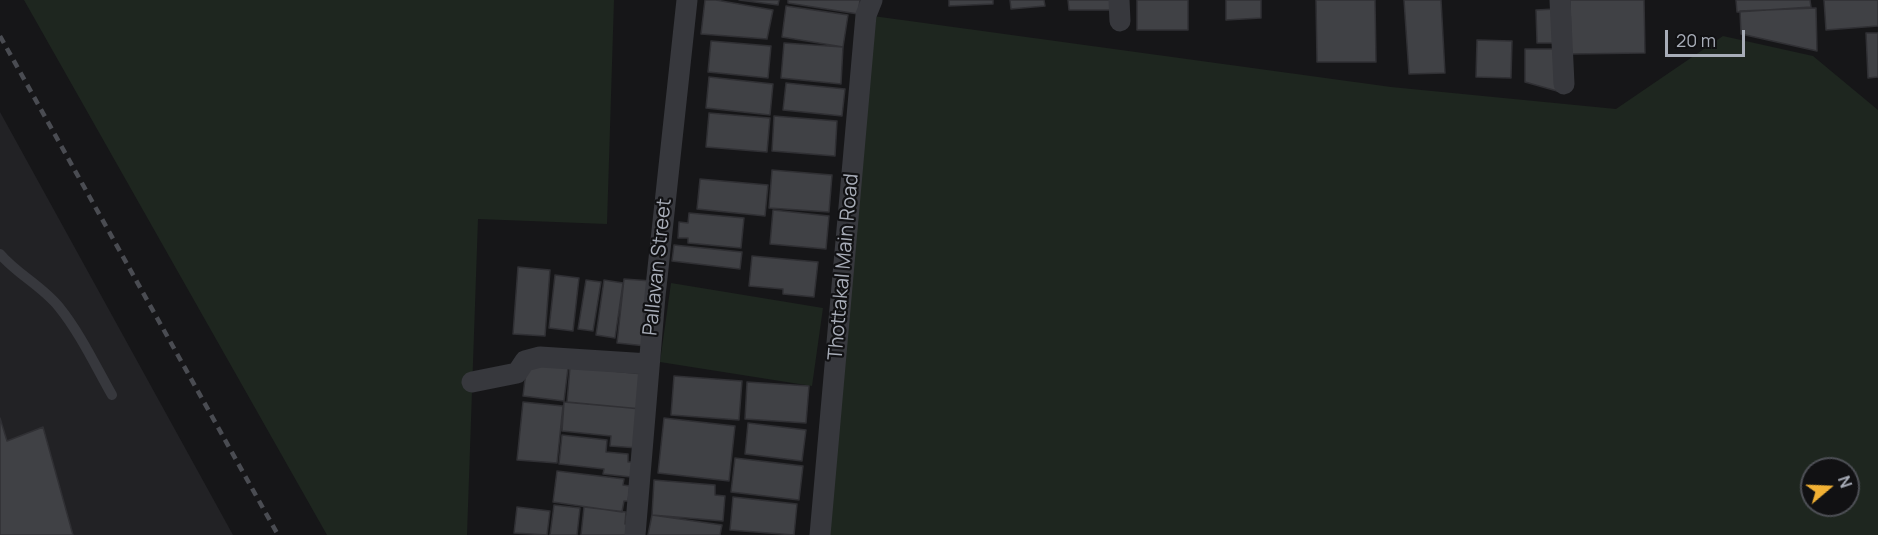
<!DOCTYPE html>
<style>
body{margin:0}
#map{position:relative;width:1878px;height:535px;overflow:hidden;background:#161618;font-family:Manrope,sans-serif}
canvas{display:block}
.north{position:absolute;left:1800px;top:457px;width:60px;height:60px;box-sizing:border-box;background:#111113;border:2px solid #4d4f55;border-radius:50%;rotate:71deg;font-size:16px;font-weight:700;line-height:24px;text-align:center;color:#a8adb8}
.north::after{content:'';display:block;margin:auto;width:21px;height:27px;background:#f2b134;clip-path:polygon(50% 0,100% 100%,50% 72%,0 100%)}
.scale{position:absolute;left:1665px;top:30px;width:80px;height:27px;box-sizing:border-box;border:3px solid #a8adb8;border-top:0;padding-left:8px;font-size:18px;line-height:21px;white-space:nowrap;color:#a8adb8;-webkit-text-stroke:4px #111113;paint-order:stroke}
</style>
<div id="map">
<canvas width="1878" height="535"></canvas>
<div class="north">N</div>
<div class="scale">20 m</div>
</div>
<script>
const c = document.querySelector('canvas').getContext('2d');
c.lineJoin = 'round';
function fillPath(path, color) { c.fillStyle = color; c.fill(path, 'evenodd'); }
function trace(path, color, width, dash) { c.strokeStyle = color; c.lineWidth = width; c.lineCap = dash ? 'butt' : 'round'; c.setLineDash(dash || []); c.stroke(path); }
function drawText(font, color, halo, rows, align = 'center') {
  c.font = font + ' Manrope,sans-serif'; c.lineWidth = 4.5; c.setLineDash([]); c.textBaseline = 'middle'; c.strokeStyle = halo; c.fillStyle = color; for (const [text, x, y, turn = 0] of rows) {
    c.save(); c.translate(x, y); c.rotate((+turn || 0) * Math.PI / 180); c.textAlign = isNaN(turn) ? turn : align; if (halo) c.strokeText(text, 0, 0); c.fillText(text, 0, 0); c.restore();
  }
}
fillPath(new Path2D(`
 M0,112L233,535H0Z`), '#222225');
fillPath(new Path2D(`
 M24,0H614L607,224L478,219L467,535H327Z
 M873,16L1391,87L1616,109L1723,36L1813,56L1878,110V535H821ZM1812,469H1848V505H1812Z
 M671,283L823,308L812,386L660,362Z`), '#1e261f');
const building = new Path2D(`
 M705,0H716L773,10L767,39L701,34Z
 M739,0H779L778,5Z
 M788,0H860L858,14L788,3Z
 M949,0H993V4L949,6Z
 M1010,0H1044L1045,6L1011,9Z
 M1068,0H1113V10H1069Z
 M1137,0H1188V30H1137Z
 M1226,0H1261V18L1226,20Z
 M1316,0H1375L1376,62H1317Z
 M1404,0H1441L1445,73L1409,74Z
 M1570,0H1644L1645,53L1571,54Z
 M1736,0H1810L1811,7L1737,12Z
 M1824,0H1878V26L1826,30Z
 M786,6L848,15L843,47L782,37Z
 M1816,8L1817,51L1741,34L1740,11Z
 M1555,9L1556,43H1537L1536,10Z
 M1866,33H1878V77L1868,78Z
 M1477,40L1512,41L1511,78L1476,77Z
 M711,41L771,46L768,78L708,72Z
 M784,43L843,47L841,84L781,78Z
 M1525,49H1557V91L1525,82Z
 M709,77L773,84L770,115L706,108Z
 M786,83L845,89L842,116L783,110Z
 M709,113L770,118L767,152L706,147Z
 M774,116L837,121L835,156L772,151Z
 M772,170L832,175L829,212L769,208Z
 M700,179L768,185L765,216L697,209Z
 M773,210L829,216L826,249L770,244Z
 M689,213L744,218L741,248L688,243V238H678L679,222L688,223Z
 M674,245L742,252L740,269L672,261Z
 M752,256L818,262L814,297L783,294V289L749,286Z
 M518,267L550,270L545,336L513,334Z
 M555,275L579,278L573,331L549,328Z
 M624,279L652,281L646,346L617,343Z
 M586,280L601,282L593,331L578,329Z
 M604,280L623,283L615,338L596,335Z
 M527,363L568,368L564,401L523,396Z
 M570,367L644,374L641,409L567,402Z
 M674,376L742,381L739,420L671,415Z
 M747,382L809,386L806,423L745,419Z
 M523,402L563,406L557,463L517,460Z
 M564,402L642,409L638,448L610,446L611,436L562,431Z
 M0,418L7,441L43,427L73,535H0Z
 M664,418L735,426L729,481L658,473Z
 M748,423L806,430L802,461L745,454Z
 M562,435L607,440L606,452L628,454V462H633L631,477L603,474L604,469L559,464Z
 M735,458L803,466L799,500L731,492Z
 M557,471L624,479L623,485L630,486L628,501H624L622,512L553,502Z
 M654,480L715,485V495L725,496L723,521L652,515Z
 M733,497L797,504L794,535L730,530Z
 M554,505L580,508L577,535H550Z
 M517,507L550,511L547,535L514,533Z
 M584,507L626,512L625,524H628L626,535H581Z
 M652,515L722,525L720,535H648Z`);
fillPath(building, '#404145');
trace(building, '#303034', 1.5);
trace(new Path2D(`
 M0,254C17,274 42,286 59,307C80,333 95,365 112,395`), '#37383d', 10);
trace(new Path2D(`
 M1119,0L1120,21
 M1560,0L1564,84
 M472,382L517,373L525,361L540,357L649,364
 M635,535L655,296L687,0
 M820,535L866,15L872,0`), '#37383d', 21);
trace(new Path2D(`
 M0,36L278,535`), '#4a4c52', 4.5, [8, 6]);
drawText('20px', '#a8adb8', '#111113', [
 ["Pallavan Street",658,267,-84],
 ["Thottakal Main Road",844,267,-85]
]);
</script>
